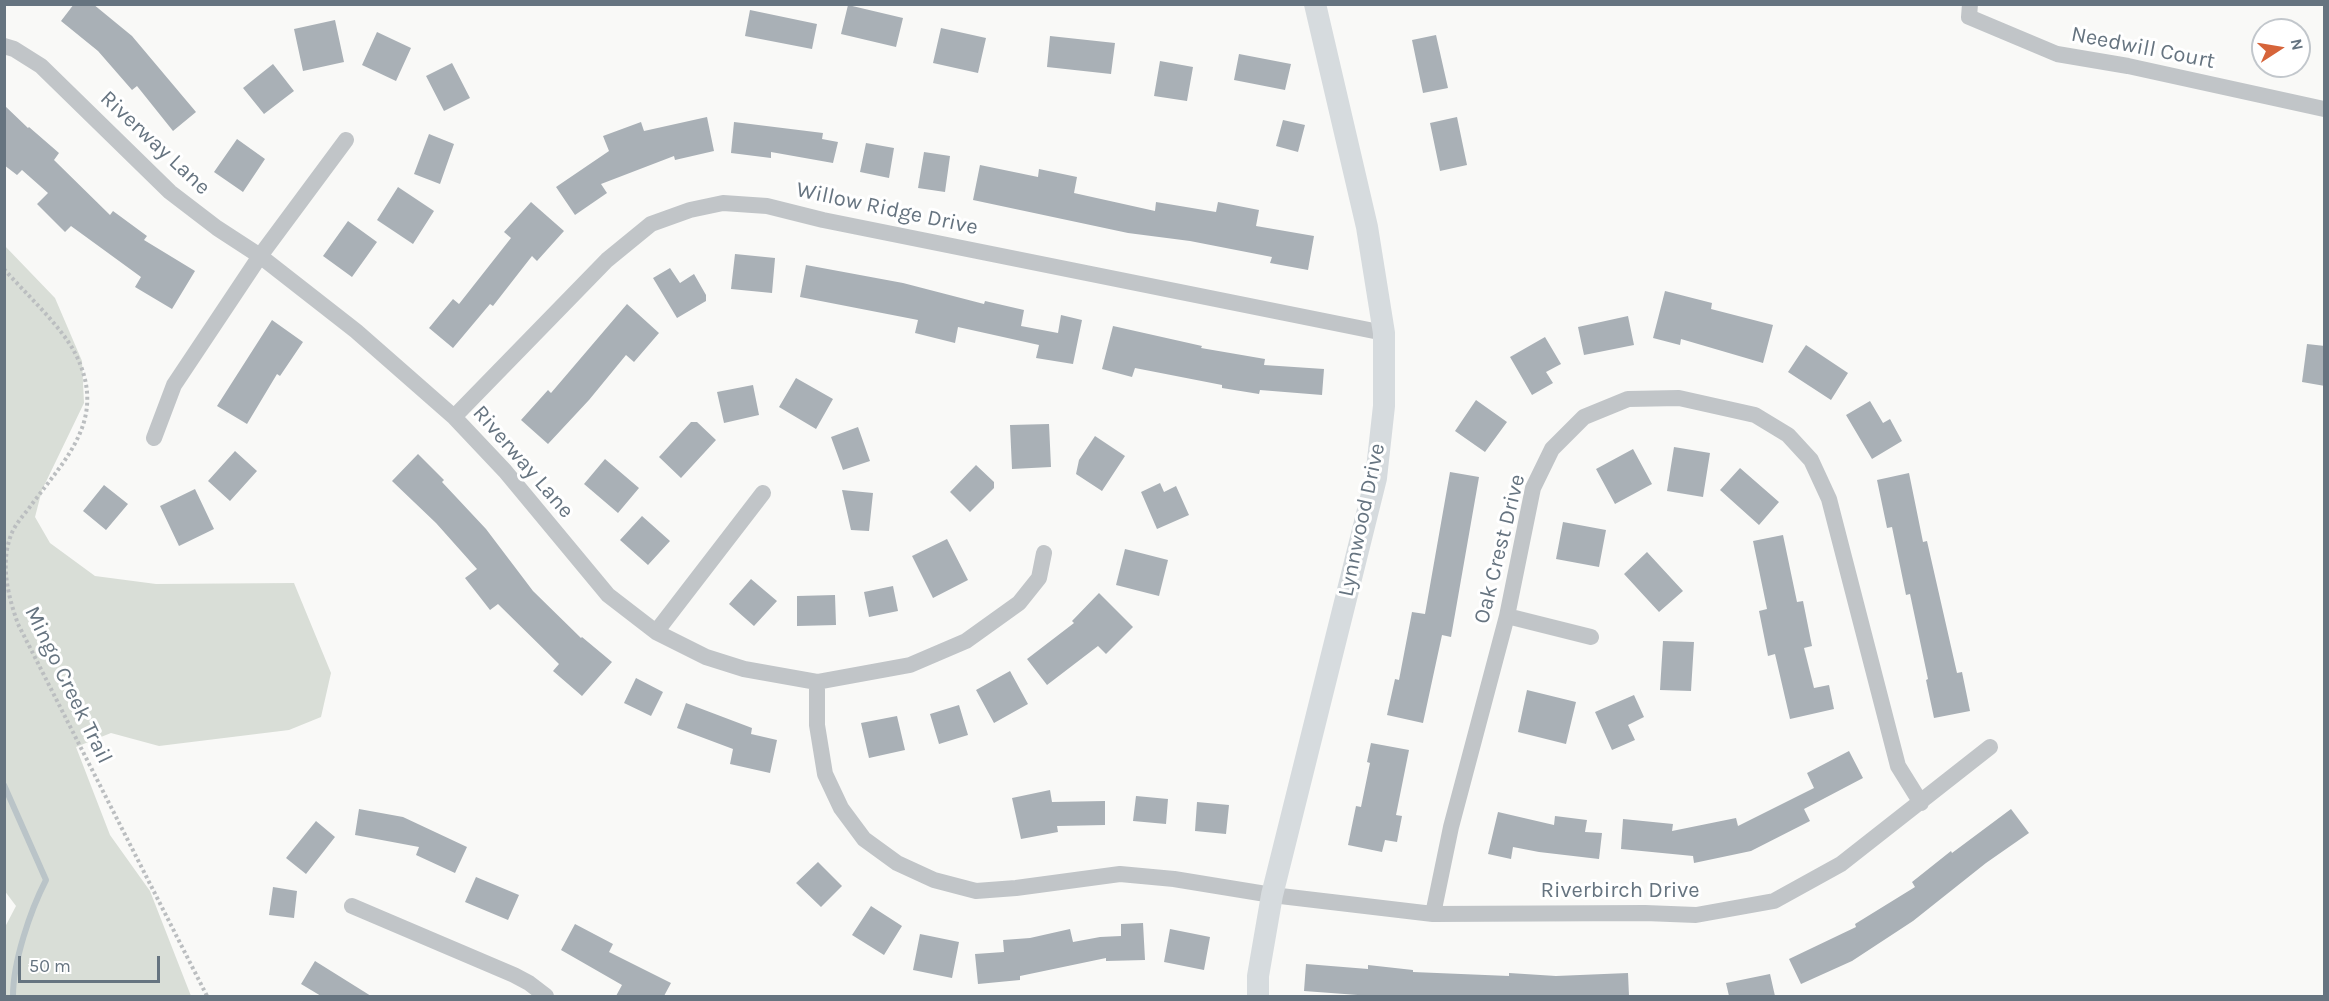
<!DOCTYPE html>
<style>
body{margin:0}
#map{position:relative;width:2329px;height:1001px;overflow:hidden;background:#f9f9f7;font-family:Karla,sans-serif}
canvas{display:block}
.frame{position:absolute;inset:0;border:6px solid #667480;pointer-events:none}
.north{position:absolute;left:2251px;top:18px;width:60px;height:60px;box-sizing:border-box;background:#fff;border:2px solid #c2c7cc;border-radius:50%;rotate:78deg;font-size:16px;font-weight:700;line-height:24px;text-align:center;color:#667480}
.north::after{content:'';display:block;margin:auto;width:21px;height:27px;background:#d6643a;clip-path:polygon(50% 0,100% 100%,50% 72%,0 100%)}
.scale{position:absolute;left:18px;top:956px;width:142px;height:27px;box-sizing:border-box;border:3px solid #667480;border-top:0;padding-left:8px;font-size:18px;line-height:21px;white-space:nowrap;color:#667480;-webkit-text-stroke:4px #fff;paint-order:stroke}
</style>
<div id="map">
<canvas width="2329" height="1001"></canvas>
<div class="frame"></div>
<div class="north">N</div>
<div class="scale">50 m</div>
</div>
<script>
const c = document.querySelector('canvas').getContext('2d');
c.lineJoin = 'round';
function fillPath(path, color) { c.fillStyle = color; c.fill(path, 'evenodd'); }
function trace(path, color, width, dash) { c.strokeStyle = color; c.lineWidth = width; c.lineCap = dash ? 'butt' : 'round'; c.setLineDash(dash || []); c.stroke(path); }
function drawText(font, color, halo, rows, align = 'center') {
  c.font = font + ' Karla,sans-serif'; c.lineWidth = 6; c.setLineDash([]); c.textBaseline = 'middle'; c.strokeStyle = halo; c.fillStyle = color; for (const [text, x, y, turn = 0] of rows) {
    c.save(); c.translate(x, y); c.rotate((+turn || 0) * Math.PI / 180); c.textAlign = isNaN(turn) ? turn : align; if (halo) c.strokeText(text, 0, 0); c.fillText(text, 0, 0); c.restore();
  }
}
fillPath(new Path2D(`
 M4,245L55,298L82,361L84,403L42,490L35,517L50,543L95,576L156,584L294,583L331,673L321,717L289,730L159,746L111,733L76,747L110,835L150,891L191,996H5V927L16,906L4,890Z`), '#d9ded7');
trace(new Path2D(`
 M4,785L46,880C30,911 13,962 13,996`), '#bac4c8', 6);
fillPath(new Path2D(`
 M74,4H93L132,36L196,112L173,131L137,86L132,90L98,51L61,21Z
 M848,5L903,18L896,47L841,34Z
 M750,10L817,24L812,49L745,36Z
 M335,20L344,62L303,71L294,29Z
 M941,28L986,38L978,73L933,63Z
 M377,32L411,48L396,81L362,65Z
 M1436,35L1448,88L1423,93L1412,40Z
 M1050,36L1115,43L1111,74L1047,67Z
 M1239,54L1291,64L1285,90L1234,80Z
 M1160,61L1193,67L1187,101L1154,96Z
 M452,63L470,98L444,111L426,76Z
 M273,64L294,91L264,114L243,88Z
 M4,105L28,128L29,127L59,153L54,160L110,215L113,211L147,236L144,240L195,271L172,309L135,287L141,277L71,226L65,232L37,204L48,193L22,170L17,175L4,165Z
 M707,117L714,151L675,160L674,156L601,184L607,193L575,215L556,187L609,151L603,136L641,122L644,131Z
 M1457,117L1467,165L1440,171L1430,123Z
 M1283,120L1305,125L1298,152L1276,146Z
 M734,122L823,133L822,139L838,142L833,163L771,152V158L731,153Z
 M429,134L454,144L440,184L414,174Z
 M237,139L265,159L243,192L214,172Z
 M866,143L894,148L889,178L860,172Z
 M924,152L950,156L945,192L918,188Z
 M980,165L1038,177L1039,169L1077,177L1074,193L1155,211L1156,202L1216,212L1218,202L1259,210L1256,226L1314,236L1308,270L1270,263L1272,257L1190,241L1128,233L973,200Z
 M398,187L434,211L413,244L377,220Z
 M531,202L564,231L537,261L532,256L493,306L490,304L453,348L429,328L453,299L459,304L511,238L504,232Z
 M348,221L377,242L352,277L323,256Z
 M735,254L775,258L772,293L731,289Z
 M806,265L903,283L984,304L985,301L1024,310L1021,326L1058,333L1061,315L1082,320L1073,364L1036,358L1039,345L958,327L955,343L915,333L918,320L800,297Z
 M670,268L680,283L694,274L706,295V301L677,318L653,278Z
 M1665,291L1712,303L1711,309L1773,325L1763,363L1681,339L1680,345L1653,338Z
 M627,304L659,333L634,362L626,355L589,400L548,444L521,420L548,390L551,393Z
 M1628,316L1634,345L1584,355L1578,327Z
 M272,320L303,342L280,376L277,374L247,424L217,406Z
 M1113,326L1202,346L1201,348L1265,359L1264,365L1324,369L1322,395L1260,390L1259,394L1222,388V385L1135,368L1132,377L1102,369Z
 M1545,337L1561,364L1546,372L1553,383L1532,395L1510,357Z
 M2307,344L2325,346V386L2302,382Z
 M1806,345L1848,373L1831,400L1788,372Z
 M796,378L833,399L816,429L779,407Z
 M753,385L759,415L724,423L717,392Z
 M1476,400L1507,422L1485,452L1455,431Z
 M1870,401L1883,423L1890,419L1902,441L1872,459L1846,415Z
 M691,422H697L716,440L681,478L659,457Z
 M1049,424L1051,467L1012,469L1010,425Z
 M858,427L870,461L843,470L831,437Z
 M1095,436L1125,456L1102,491L1076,474L1079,460Z
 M1674,447L1710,453L1703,497L1667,491Z
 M1633,449L1652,484L1615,504L1596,469Z
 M235,451L257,471L230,501L208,481Z
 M418,454L444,480L442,482L486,529L533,591L581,638L582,637L612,662L582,696L553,671L559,664L498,604L490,610L465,578L477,569L436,523L392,481Z
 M605,459L639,488L618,513L584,484Z
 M976,465L994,482V488L970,512L950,492Z
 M1740,468L1779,502L1759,525L1720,490Z
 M1450,472L1479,477L1451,637L1442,635L1423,723L1387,715L1395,679L1399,680L1412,612L1425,614Z
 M1909,473L1923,542L1927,541L1957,673L1962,672L1970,711L1934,718L1926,680L1928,679L1910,594L1906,595L1892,527L1887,528L1877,480Z
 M1160,483L1164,492L1176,486L1189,515L1157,529L1141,492Z
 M104,485L128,504L106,530L83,511Z
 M195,489L214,529L179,546L160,506Z
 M842,490L873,493L869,531L851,530Z
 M642,516L670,541L648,565L620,540Z
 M1563,522L1606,530L1599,567L1556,559Z
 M1783,535L1797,602L1803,601L1812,646L1804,648L1814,688L1829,685L1834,709L1790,719L1775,654L1768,656L1759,611L1767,609L1753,541Z
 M947,539L968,580L933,598L912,556Z
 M1125,549L1168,560L1159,596L1116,585Z
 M1647,552L1683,591L1659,612L1624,574Z
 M751,579L777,601L754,626L729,604Z
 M893,586L898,611L869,617L864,592Z
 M1099,593L1133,627L1106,654L1098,646L1047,685L1027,659L1074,623L1072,621Z
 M835,595L836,625L797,626V596Z
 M1663,641L1694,642L1691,691L1660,690Z
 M1010,671L1028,704L994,723L976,690Z
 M636,678L663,692L651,716L624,703Z
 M1527,690L1576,702L1566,744L1518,732Z
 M1634,695L1644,717L1628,725L1635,740L1612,750L1595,712Z
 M686,703L752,728L751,734L777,740L770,773L730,764L733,749L677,728Z
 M959,705L968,735L939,744L930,714Z
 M897,716L905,750L869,758L861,723Z
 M1371,743L1409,750L1396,815L1402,816L1397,842L1385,840L1382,852L1348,845L1356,806L1361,807L1370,763L1367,762Z
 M1849,751L1863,778L1804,809L1810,821L1751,851L1694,863L1693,856L1621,849L1623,819L1673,824L1672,831L1736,818L1738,826L1814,788L1807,773Z
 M1050,790L1052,802L1105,801V825L1057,826L1058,832L1021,839L1012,798Z
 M1136,796L1168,799L1166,824L1133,821Z
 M1197,802L1229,805L1226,834L1195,831Z
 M359,809L403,817L467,847L455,873L416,855L419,847L355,835Z
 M2011,809L2029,833L1986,863L1913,921L1852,961L1801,984L1789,959L1856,927L1855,924L1915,887L1912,882L1951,851L1952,853Z
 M1498,812L1554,825L1555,816L1587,820L1585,832L1602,833L1599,859L1539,852L1513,847L1511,859L1488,854Z
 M316,821L335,837L306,874L286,858Z
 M818,862L842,886L821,907L796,883Z
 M476,877L519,895L508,920L465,902Z
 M273,887L297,891L294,918L269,915Z
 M871,906L902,926L884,955L852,935Z
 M1143,923L1145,960L1106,961V958L1020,976V980L978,984L975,954L1004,952L1003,940L1030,938L1070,929L1073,942L1100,937L1121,936V924Z
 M575,924L613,944L609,952L671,983L664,996H616L622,985L561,950Z
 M1170,929L1210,937L1204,970L1164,962Z
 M920,934L959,942L952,978L913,970Z
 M315,961L371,996H321L301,984Z
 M1306,964L1368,969V965L1413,970V972L1509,976V973L1556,976L1628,973L1629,996H1371L1304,991Z
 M1770,974L1775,996H1729L1726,983Z`), '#a9b0b6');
trace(new Path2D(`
 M4,269C25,293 61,326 75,353C108,417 68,456 32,504C25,514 15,524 11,535C0,564 8,596 18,624L207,996`), '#bbbec0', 4, [3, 3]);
trace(new Path2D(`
 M1970,4L1969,17L2057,54L2128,66L2324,109
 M4,46L14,49L41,66L170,192L217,228L260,256L356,331L454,417L505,471L608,595L656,632L706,657L744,669L817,682L910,665L966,641L1019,603L1039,578L1044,553
 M454,417L607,260L651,224L690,210L723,203L767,206L823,220L1384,333
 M154,438L174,385L260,256L346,140
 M1507,616L1591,637
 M656,632L763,493
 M817,682V725L825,774L841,808L864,839L897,863L934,880L976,891L1016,888L1120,874L1174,879L1272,895L1433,914L1645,913L1696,915L1774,901L1841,864L1990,747
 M352,906L514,975L529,983L546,996
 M1433,914L1451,827L1507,616L1533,488L1552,449L1584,417L1628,399L1679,398L1755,415L1788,435L1811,460L1829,499L1898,766L1921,803`), '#c1c5c8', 16);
trace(new Path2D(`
 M1258,996V976L1272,895L1376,478L1384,406V333L1367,227L1315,4`), '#d6dbde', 22);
drawText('22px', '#667480', '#fff', [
 ["Needwill Court",2143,48,11],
 ["Riverway Lane",155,143,43],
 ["Willow Ridge Drive",887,209,12],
 ["Riverway Lane",523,462,49],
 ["Lynnwood Drive",1362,520,-78],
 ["Oak Crest Drive",1500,549,-76],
 ["Mingo Creek Trail",68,685,64],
 ["Riverbirch Drive",1620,891]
]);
</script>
